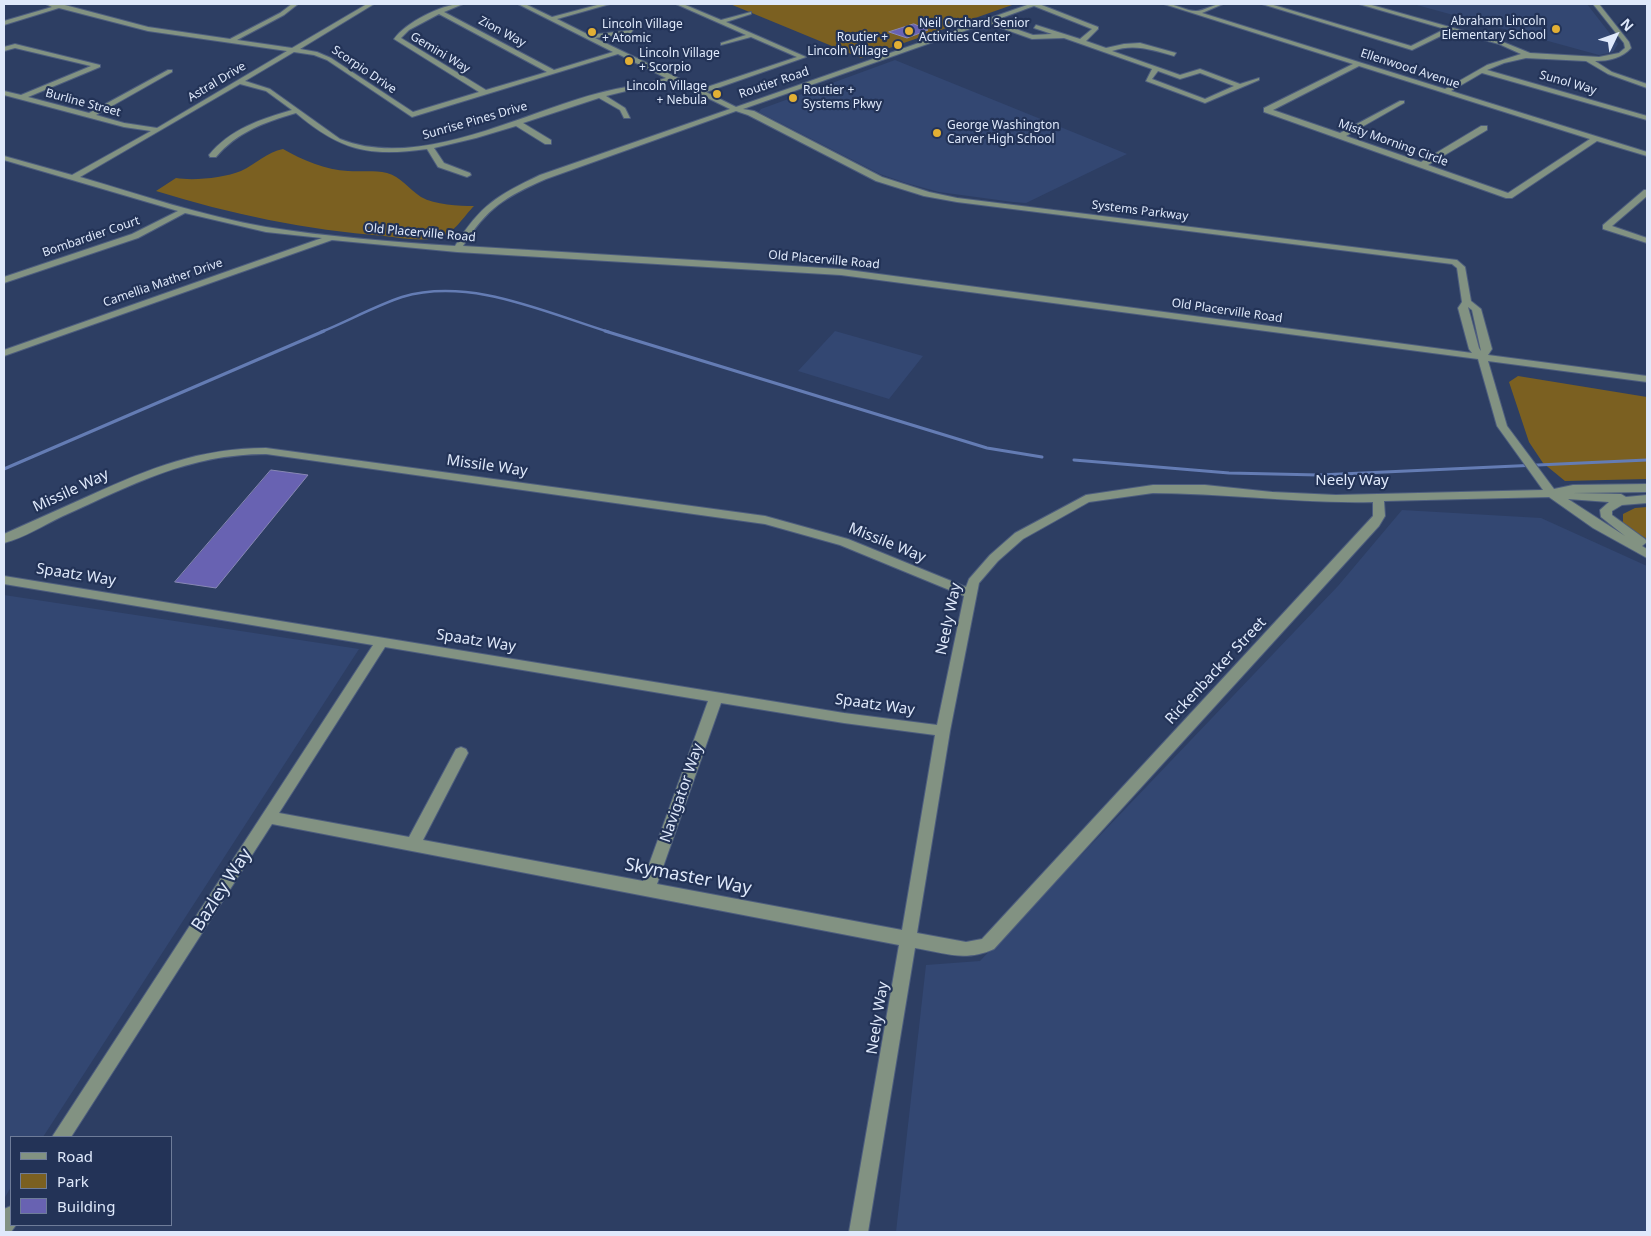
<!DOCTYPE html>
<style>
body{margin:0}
#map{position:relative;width:1651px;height:1236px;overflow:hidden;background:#2d3e63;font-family:"Noto Sans",sans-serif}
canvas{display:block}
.frame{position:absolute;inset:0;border:5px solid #dfe9fb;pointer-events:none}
.legend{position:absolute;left:10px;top:1136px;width:162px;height:90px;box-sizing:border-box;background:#233357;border:1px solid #6e7c99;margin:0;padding:6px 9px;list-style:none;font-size:15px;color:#dfe9fb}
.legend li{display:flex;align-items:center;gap:10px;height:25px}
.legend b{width:25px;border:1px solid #6e7c99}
.north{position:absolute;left:1591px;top:10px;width:50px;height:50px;-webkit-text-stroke:4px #233357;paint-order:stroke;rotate:48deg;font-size:14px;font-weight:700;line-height:20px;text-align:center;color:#dfe9fb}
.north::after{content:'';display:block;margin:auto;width:18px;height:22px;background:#dfe9fb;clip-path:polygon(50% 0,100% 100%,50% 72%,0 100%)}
</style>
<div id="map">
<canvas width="1651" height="1236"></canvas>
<div class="frame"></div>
<ul class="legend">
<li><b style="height:6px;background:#829282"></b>Road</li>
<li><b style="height:14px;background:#7b6021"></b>Park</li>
<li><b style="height:14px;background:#6862b2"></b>Building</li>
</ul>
<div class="north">N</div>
</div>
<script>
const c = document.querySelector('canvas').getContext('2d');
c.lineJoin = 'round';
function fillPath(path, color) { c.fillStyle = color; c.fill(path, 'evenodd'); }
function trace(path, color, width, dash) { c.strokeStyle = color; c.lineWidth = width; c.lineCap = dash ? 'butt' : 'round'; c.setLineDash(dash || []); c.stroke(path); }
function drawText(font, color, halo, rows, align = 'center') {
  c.font = font + ' "Noto Sans",sans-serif'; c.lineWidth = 4.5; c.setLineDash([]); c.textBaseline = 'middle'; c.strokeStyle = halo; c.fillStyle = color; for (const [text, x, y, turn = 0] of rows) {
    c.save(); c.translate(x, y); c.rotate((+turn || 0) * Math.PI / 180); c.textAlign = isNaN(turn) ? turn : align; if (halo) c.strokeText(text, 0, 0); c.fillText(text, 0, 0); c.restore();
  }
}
fillPath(new Path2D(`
 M1413,4H1587L1618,44L1613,52L1599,55Z
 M895,60L1127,154L1026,203L1013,202L939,192L906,183L880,174L759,112L761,109Z
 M835,331L923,356L889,399L798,371Z
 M1402,510L1541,518L1647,566V1232H896L926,965L980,961L1338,586Z
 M4,595L359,649L43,1137H11V1187L4,1199Z`), '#334772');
fillPath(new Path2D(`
 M730,4H1015L861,58Z
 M283,149C302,160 326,170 348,171C361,172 374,170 387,173C401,177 409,189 421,197C435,205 459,206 474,206C466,214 455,231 445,235C427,243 403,238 384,236C307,230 230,214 156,191L176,178C193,181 224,178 241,171C256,164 267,152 283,149Z
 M1518,376L1647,397V479L1565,481L1543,463L1529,442L1509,382Z
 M1647,507V539L1623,525V514L1635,508Z`), '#7b6021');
trace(new Path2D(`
 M321,332C348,321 375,306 402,297C470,277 544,312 609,332`), '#647cb4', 2.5);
trace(new Path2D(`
 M605,331L987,448L1042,457
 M1074,460L1229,473L1319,475L1647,460
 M4,469L324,331`), '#647cb4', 3);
const building = new Path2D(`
 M914,24L928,30L907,38L889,32Z
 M271,470L308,475L216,588L175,582Z`);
fillPath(building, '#6862b2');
trace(building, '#8888b5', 1);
const minor = new Path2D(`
 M46,4H61L148,27L230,39L280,13L292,4H298L284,15L237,40L292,48L367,4H374L300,49L317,52L331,58L413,112L479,92L394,39C405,23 443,3 463,4L444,12L554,70L613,52L518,4H525L552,17L601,4H610L557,19L589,35L633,30L631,33L595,38L701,89L797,57L751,37L721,45V43L746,35L676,4H683L721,20L751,12V14L726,22L806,57L706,92L736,107L1030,4H1039L1098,27V29L1086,41L1106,48L1124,44L1140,43L1176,53L1174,56C1153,50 1134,43 1112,51L1180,75L1200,69L1240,84L1259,78V80L1205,103L1146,81L1152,69L1064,38L1032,39L987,23L743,109L754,111L882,177L929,192L957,198L1457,260L1465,267L1471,301L1481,309L1492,349L1488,355L1647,376V382L1488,361L1507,426L1554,489L1573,485L1647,484V492L1572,493L1621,494L1626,497L1647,495V503L1622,505L1612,511V515L1645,539L1647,542L1642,546L1647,549V558L1593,528L1549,497L1384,501L1385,516L1379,526L994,949C965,962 945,953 915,948L868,1232H849L899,945L272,824L71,1137H52L373,645L4,584V576L844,713L937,725L964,596L840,545L765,524L266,454C188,454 132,485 63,516C44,525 24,538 4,543V534C33,521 62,508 91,495C150,468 200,448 266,448L765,516L848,539L966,587L969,579L990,555L1015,533L1086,495L1153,485H1205L1272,492L1336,495L1543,490L1497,426L1478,359L841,275L457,252L332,240L4,356V350L322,238L266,232L185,213L138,238L4,283V277L132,234L178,211L4,160V156L72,175L151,131L124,127L4,95V91L21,95L91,66L15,48L4,51V47L15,44L100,65V67L28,97L89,113L168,70H172V72L96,115L124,123L157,128L287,51L148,31L59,8L4,25V21L52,7ZM1034,6L1092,29L1080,39L1036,25L1034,28L1052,34L1033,35L993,21ZM439,14L547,72L486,90L401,38L409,30ZM294,52L314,55L327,60L412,117L618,54L666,78C644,85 621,87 599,93C524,112 419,171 340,139L270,89L245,81ZM1158,71L1180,79L1200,73L1234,86L1205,99L1152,79ZM671,80L730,109L540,175C498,195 480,205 455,246C392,242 329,237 266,227C203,216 141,195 80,177L240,84L266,91L292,110C261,119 230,129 209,155L210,157H216C237,132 265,122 296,113C341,151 369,157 427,149L438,167L467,177L471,175L470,173L444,163L434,148L476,138L516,126L545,144H551V140L523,123L599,98L620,110L624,118H630L625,108L606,96ZM736,111L748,115L876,181L924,196L957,202L1452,264L1457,268L1462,302L1458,308L1469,349L1472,353L841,269L463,246C487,208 505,197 546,179ZM1468,307L1472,310L1481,351L1479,348ZM1153,493C1226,493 1299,504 1373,502V516L982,939L966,942L917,933L950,731L979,583L998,561L1023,539L1089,502ZM1568,499L1609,502L1600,510L1601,517L1625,536ZM385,647L708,701L643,881L423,840L468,753L466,749L461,747L456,749L409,837L279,813ZM721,703L844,723L935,735L902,930L657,884Z
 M1164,4C1175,3 1185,11 1196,11C1204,11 1213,4 1223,4L1202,13L1445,89L1487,65L1521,54L1499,44L1451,31L1412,50L1262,4H1270L1411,46L1445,29L1359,4H1368L1503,42L1530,53L1599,57L1619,53L1625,48L1624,43L1593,4H1599L1629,42L1631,48C1622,58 1609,61 1595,61L1612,72L1647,84V88L1608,74L1586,61L1526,58L1504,63L1487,70L1647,116V120L1482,73L1451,91L1647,152V156L1597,141L1512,198H1506L1264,112V108L1353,64ZM1359,66L1590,139L1508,193L1428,165L1487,130V126H1481L1421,162L1346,136L1404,103V101H1400L1340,133L1273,110Z
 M1644,190H1647V196L1612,226L1647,238V243L1603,229V225Z
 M11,1206V1225H16L11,1232H4V1209Z`);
trace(minor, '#4d5d7e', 2);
fillPath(minor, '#829282');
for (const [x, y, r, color] of [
 [1556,29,5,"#e2af34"],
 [909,31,5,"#e2af34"],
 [592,32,5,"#e2af34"],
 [898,45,5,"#e2af34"],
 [629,61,5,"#e2af34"],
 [717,94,5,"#e2af34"],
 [793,98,5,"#e2af34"],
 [937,133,5,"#e2af34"]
]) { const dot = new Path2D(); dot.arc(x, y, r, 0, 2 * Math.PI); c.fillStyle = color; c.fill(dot); trace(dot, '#233357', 2); }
drawText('12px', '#dfe9fb', '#233357', [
 ["Abraham Lincoln",1546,22,"right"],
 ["Elementary School",1546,36,"right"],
 ["Neil Orchard Senior",919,24],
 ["Activities Center",919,38],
 ["Lincoln Village",602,25],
 ["+ Atomic",602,39],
 ["Routier +",888,38,"right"],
 ["Lincoln Village",888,52,"right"],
 ["Lincoln Village",639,54],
 ["+ Scorpio",639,68],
 ["Lincoln Village",707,87,"right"],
 ["+ Nebula",707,101,"right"],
 ["Routier +",803,91],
 ["Systems Pkwy",803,105],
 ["George Washington",947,126],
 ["Carver High School",947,140]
], 'left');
drawText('12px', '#dfe9fb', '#233357', [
 ["Zion Way",502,32,28],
 ["Gemini Way",440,53,31],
 ["Ellenwood Avenue",1410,69,18],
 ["Scorpio Drive",364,70,34],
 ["Astral Drive",217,82,-31],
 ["Routier Road",774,83,-19],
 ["Sunol Way",1568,83,16],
 ["Burline Street",83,103,15],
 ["Sunrise Pines Drive",475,121,-16],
 ["Misty Morning Circle",1393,143,20],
 ["Systems Parkway",1140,211,7],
 ["Old Placerville Road",420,233,5],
 ["Bombardier Court",91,237,-19],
 ["Old Placerville Road",824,260,5],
 ["Camellia Mather Drive",163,283,-19],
 ["Old Placerville Road",1227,311,8]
]);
drawText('15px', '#dfe9fb', '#233357', [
 ["Missile Way",487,466,8],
 ["Neely Way",1352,481],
 ["Missile Way",71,491,-25],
 ["Missile Way",887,543,22],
 ["Spaatz Way",76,575,9],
 ["Neely Way",949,619,-78],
 ["Spaatz Way",476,641,9],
 ["Rickenbacker Street",1216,671,-47],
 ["Spaatz Way",875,705,8],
 ["Navigator Way",682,793,-71],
 ["Neely Way",878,1018,-81]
]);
drawText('18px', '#dfe9fb', '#233357', [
 ["Skymaster Way",688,877,11],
 ["Bazley Way",222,890,-57]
]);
</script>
